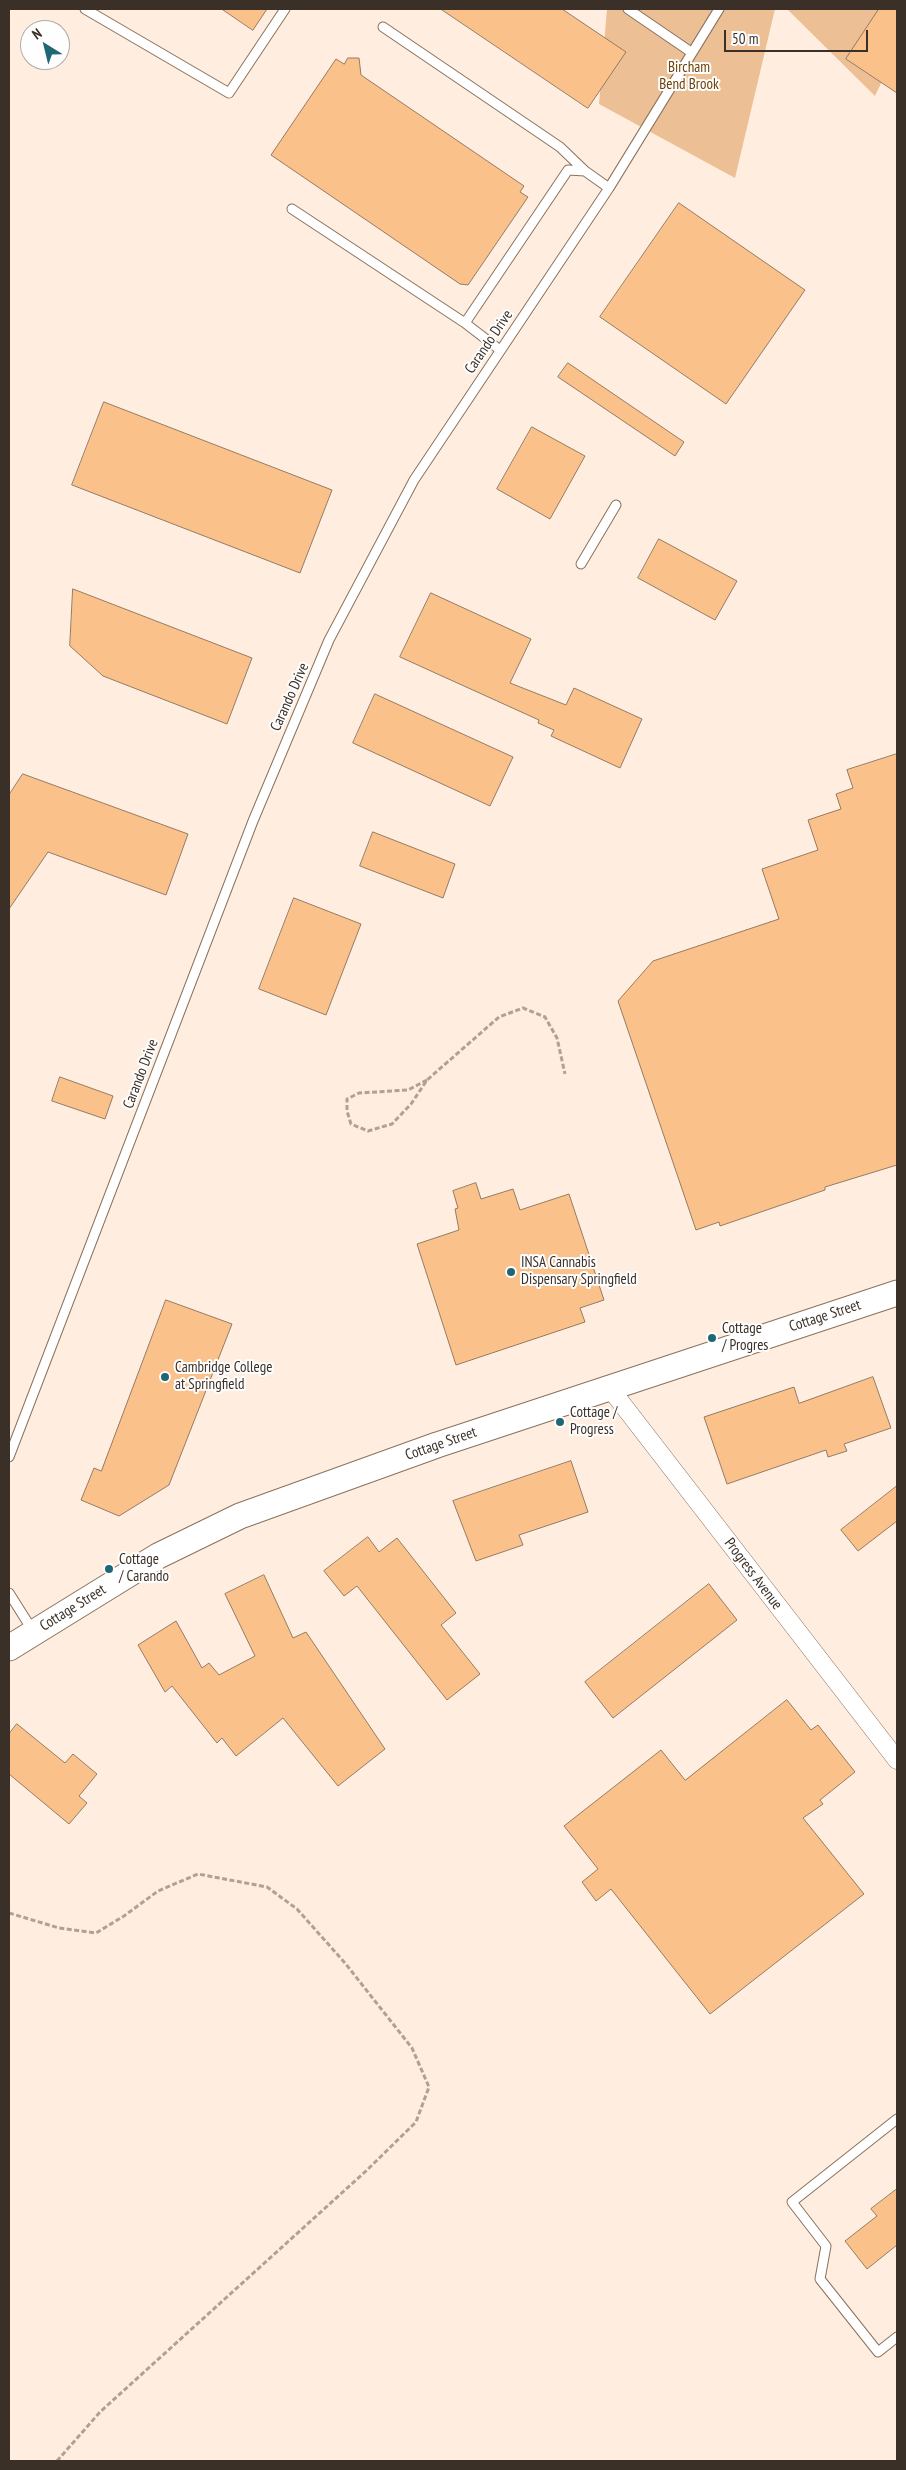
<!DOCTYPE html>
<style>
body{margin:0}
#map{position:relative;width:906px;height:2470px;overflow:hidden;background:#ffeedf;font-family:"PT Sans Narrow",sans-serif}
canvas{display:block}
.frame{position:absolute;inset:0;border:10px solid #3b3027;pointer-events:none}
.north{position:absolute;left:20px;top:20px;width:50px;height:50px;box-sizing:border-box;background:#fefefe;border:1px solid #b0aca8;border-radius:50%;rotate:324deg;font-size:14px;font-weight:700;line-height:20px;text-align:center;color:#3b3027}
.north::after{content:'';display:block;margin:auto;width:18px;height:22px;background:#206776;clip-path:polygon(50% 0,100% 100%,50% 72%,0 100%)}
.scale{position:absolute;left:724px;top:30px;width:144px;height:22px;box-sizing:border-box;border:2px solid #3b3027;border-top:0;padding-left:6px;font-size:15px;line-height:18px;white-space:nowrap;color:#3b3027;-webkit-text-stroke:4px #fefefe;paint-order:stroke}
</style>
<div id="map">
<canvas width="906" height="2470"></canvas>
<div class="frame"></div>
<div class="north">N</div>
<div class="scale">50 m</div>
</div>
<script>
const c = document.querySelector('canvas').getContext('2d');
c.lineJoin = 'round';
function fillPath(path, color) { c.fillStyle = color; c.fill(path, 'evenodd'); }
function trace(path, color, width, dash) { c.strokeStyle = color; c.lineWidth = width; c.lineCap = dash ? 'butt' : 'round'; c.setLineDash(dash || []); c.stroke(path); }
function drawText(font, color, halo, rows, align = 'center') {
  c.font = font + ' "PT Sans Narrow",sans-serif'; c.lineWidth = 4; c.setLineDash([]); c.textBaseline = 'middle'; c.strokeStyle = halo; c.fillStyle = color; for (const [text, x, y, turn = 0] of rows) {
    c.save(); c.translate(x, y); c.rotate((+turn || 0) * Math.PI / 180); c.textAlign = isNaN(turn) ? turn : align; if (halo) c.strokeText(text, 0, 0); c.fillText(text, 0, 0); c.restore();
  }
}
fillPath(new Path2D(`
 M607,9H775L735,178L599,104Z
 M787,9H897V49L875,96Z`), '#edbf95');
const building = new Path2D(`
 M222,9H267L253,30Z
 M441,9H562L626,52L588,108Z
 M879,9H897V93L846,59Z
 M348,58H359L361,75L524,186L520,192L528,197L468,285L460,284L271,155L336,59L344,64Z
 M679,203L805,290L726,404L600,317Z
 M568,363L684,442L675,456L558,377Z
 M104,402L332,490L300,573L72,485Z
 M532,427L585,456L550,519L497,489Z
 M659,539L737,581L715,620L638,578Z
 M73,589L252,658L227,724L103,676L70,646Z
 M431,593L531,639L510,683L566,705L574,688L642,719L620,768L551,736L554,730L538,723L539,720L400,657Z
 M375,694L513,757L490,806L353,743Z
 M897,754V1165L825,1187V1190L720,1226L719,1222L696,1230L618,1001L653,961L779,919L762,869L818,850L808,820L841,809L836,794L853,788L847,770Z
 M23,774L188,834L166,895L48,852L9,909V795Z
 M373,832L455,864L443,898L360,866Z
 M294,898L361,924L326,1015L259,989Z
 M60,1077L113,1096L105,1119L52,1101Z
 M476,1183L481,1199L513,1189L520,1210L569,1194L604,1300L580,1308L585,1322L456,1365L417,1244L459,1230L455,1209L458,1208L453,1191Z
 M166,1300L232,1324L169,1485L119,1516L81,1500L94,1468L101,1471Z
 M873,1377L891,1428L844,1444L847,1451L828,1457L826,1450L727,1484L704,1417L794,1387L799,1403Z
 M571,1461L588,1512L519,1535L523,1545L476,1561L453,1501Z
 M897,1486V1521L858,1551L841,1530Z
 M368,1537L379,1552L397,1538L456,1613L441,1625L480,1674L447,1700L357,1586L344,1596L324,1571Z
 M264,1575L293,1638L306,1632L385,1749L338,1786L283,1718L236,1756L222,1738L217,1743L172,1686L165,1692L138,1645L176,1621L202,1668L209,1663L219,1675L255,1656L225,1594Z
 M709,1584L737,1620L613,1718L585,1682Z
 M787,1700L811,1730L818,1725L855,1772L820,1800L823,1804L803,1818L864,1894L710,2014L611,1889L596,1901L582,1882L598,1869L564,1826L661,1750L685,1780Z
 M17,1724L65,1763L73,1754L97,1774L79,1796L87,1803L69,1824L9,1774V1734Z
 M897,2189V2245L867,2269L845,2241L877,2216L871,2209Z`);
fillPath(building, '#fbc18a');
trace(building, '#947b64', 1);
const service = new Path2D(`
 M85,9L229,93L285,9
 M628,9L691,52
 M383,27L560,147L585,171
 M292,209L465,323
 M500,350L465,323L568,170L585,171L609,188
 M581,564L616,505
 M9,1457L253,821L329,640L414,480L609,188L719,9
 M9,1593L33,1631
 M897,2119L792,2202L826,2246L820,2279L878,2352L897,2337`);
const minor = new Path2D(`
 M609,1387L897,1760`);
const secondary = new Path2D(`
 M9,1648L158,1556L240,1516L437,1445L897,1293`);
trace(service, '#8a715b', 11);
trace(minor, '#8a715b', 19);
trace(secondary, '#8a715b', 27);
trace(new Path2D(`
 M427,1080L408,1090L359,1093L347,1099V1111L351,1124L368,1131L392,1124L411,1104L427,1080L499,1017L523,1008L545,1017L557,1038L565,1074
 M9,1913L59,1928L96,1933L124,1916L158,1891L198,1874L267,1887L297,1909L345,1963L412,2048L429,2087L416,2122L366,2171L100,2412L57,2461`), '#b0a195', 3, [5, 2.5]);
trace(service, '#fff', 9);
trace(minor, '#fff', 18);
trace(secondary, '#fff', 25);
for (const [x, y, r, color] of [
 [511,1272,5,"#206776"],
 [712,1338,5,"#206776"],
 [165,1377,5,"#206776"],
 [560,1422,5,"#206776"],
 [109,1569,5,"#206776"]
]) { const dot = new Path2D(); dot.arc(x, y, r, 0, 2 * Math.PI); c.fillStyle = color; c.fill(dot); trace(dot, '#fefefe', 2); }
drawText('15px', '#6f4107', '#fefefe', [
 ["Bircham",689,68],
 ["Bend Brook",689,85]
]);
drawText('15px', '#3b3027', '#fefefe', [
 ["Carando Drive",489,342,-56],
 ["Carando Drive",290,697,-66],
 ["Carando Drive",141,1074,-69],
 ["Cottage Street",825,1316,-18],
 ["Cottage Street",441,1444,-19],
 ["Progress Avenue",753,1574,53],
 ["Cottage Street",73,1608,-32]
]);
drawText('15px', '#3b3027', '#fefefe', [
 ["INSA Cannabis",521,1263],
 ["Dispensary Springfield",521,1280],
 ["Cottage",722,1329],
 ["/ Progres",722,1346],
 ["Cambridge College",175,1368],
 ["at Springfield",175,1385],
 ["Cottage /",570,1413],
 ["Progress",570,1430],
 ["Cottage",119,1560],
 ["/ Carando",119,1577]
], 'left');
</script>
